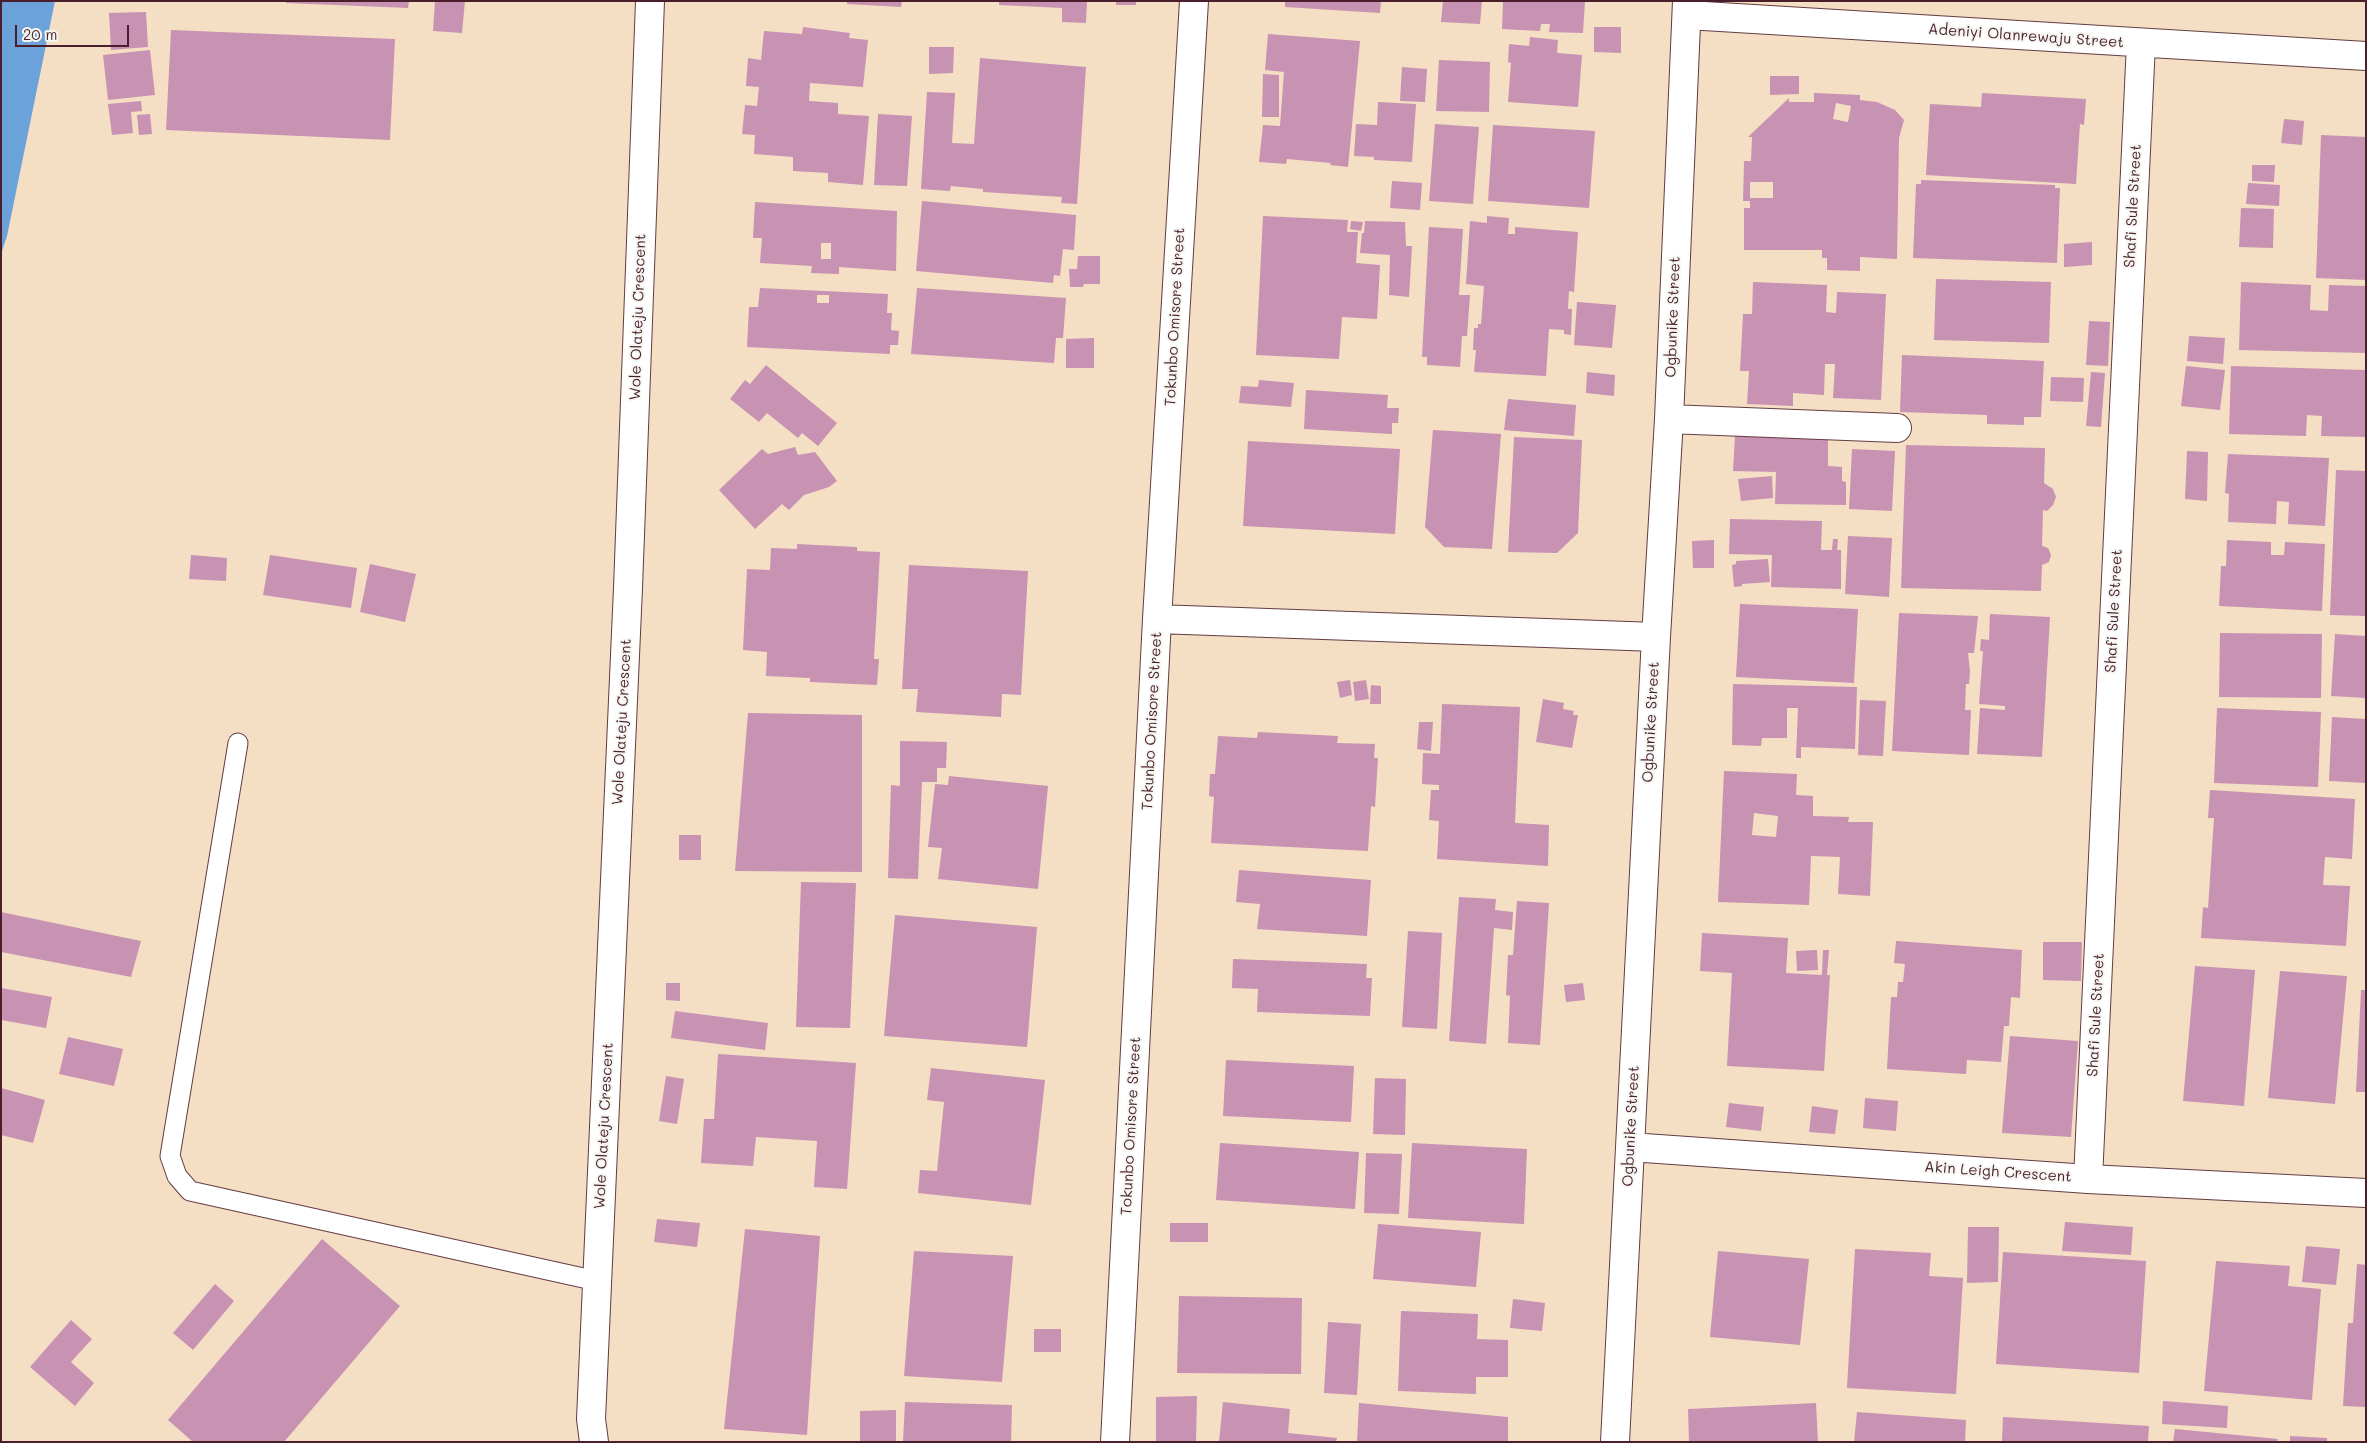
<!DOCTYPE html>
<style>
body{margin:0}
#map{position:relative;width:2367px;height:1443px;overflow:hidden;background:#f4dec4;font-family:Mali,sans-serif}
canvas{display:block}
.frame{position:absolute;inset:0;border:2px solid #4a1f2b;pointer-events:none}
.scale{position:absolute;left:15px;top:25px;width:114px;height:22px;box-sizing:border-box;border:2px solid #4a1f2b;border-top:0;padding-left:6px;font-size:15px;line-height:18px;white-space:nowrap;color:#4a1f2b;-webkit-text-stroke:4px #f6f6f2;paint-order:stroke}
</style>
<div id="map">
<canvas width="2367" height="1443"></canvas>
<div class="frame"></div>
<div class="scale">20 m</div>
</div>
<script>
const c = document.querySelector('canvas').getContext('2d');
c.lineJoin = 'round';
function fillPath(path, color) { c.fillStyle = color; c.fill(path, 'evenodd'); }
function trace(path, color, width, dash) { c.strokeStyle = color; c.lineWidth = width; c.lineCap = dash ? 'butt' : 'round'; c.setLineDash(dash || []); c.stroke(path); }
function drawText(font, color, halo, rows, align = 'center') {
  c.font = font + ' Mali,sans-serif'; c.lineWidth = 4; c.setLineDash([]); c.textBaseline = 'middle'; c.strokeStyle = halo; c.fillStyle = color; for (const [text, x, y, turn = 0] of rows) {
    c.save(); c.translate(x, y); c.rotate((+turn || 0) * Math.PI / 180); c.textAlign = isNaN(turn) ? turn : align; if (halo) c.strokeText(text, 0, 0); c.fillText(text, 0, 0); c.restore();
  }
}
fillPath(new Path2D(`
 M1,1H55L7,236L1,254Z`), '#6ca2da');
fillPath(new Path2D(`
 M287,1H409L408,8L286,3Z
 M435,1H465L462,33L433,31Z
 M847,1H902L901,7L847,4Z
 M999,1H1087L1086,23L1062,22V8L999,5Z
 M1116,1H1136V5H1116Z
 M1285,1H1381L1380,13L1285,7Z
 M1443,1H1482L1480,24L1441,22Z
 M1503,1H1585L1583,33L1549,32L1550,24H1541L1540,31L1502,29Z
 M146,12L148,47L111,50L109,13Z
 M803,27L850,33L849,38L868,40L863,87L810,83L809,101L838,103V114L869,116L863,185L828,182V173L793,171V157L754,154L755,135L742,134L745,105L757,106L759,87L746,86L748,58L761,60L764,31L802,34Z
 M1594,27H1621V53L1594,52Z
 M171,30L395,39L390,140L166,130Z
 M1268,34L1360,41L1348,167L1330,165L1331,163L1287,159L1286,164L1259,162L1263,125L1280,126L1284,72L1265,70Z
 M1530,37L1558,40L1557,53L1582,55L1578,107L1508,102L1511,63L1508,62L1509,44L1529,46Z
 M929,47H954L953,73L929,74Z
 M150,50L155,95L108,100L103,55Z
 M980,58L1086,67L1077,204L1061,203L1062,197L983,192V189L951,186L950,191L921,189L927,92L955,93L952,143L974,144Z
 M1439,60L1490,62L1489,112L1436,111Z
 M1402,67L1427,69L1425,102L1400,101Z
 M1263,74L1279,75V117H1262Z
 M1770,76H1799V94L1770,95Z
 M1814,93L1860,95V100L1877,102L1895,110L1904,120L1899,138L1897,259L1860,257V271L1827,270V258H1822V250H1744V208H1750V201H1743L1744,161H1751L1752,137H1748L1789,98V102H1814ZM1836,103L1851,106L1848,122L1833,119ZM1750,182H1773V198H1750Z
 M1982,93L2086,99L2084,125L2080,124L2076,184L1926,175L1930,104L1981,107Z
 M141,101L142,111L131,112L133,133L112,135L108,104Z
 M1378,102L1416,104L1412,162L1374,160V157L1354,156L1356,124L1377,125Z
 M150,114L152,134L139,135L137,115Z
 M878,114L912,116L907,186L874,185Z
 M2284,119L2304,121L2302,145L2281,143Z
 M1435,124L1479,127L1473,204L1429,201Z
 M1493,125L1595,131L1589,208L1488,201Z
 M2321,135L2366,137V280L2316,278Z
 M2252,165H2275L2274,182L2252,181Z
 M1921,180L2055,185V188H2060L2057,263L1913,258L1916,184H1921Z
 M1392,181L1422,183L1420,210L1390,208Z
 M2248,183L2280,185L2279,206L2246,204Z
 M922,201L1076,215L1074,250L1063,249L1060,276L1054,275L1053,283L916,271Z
 M755,202L897,211L896,271L839,267V274L811,273L812,266L760,263L762,238H753ZM821,243H831V259H821Z
 M2241,208L2274,209L2273,248L2239,247Z
 M1263,216L1348,220L1347,232H1358L1356,263L1380,265L1377,319L1342,317L1339,359L1256,355Z
 M1487,216L1509,218L1508,234H1515V227L1578,232L1574,292L1569,291L1568,309H1572L1571,335L1564,334V330L1549,329L1546,376L1474,372L1476,350H1473L1474,328H1478V324H1481L1484,286L1466,284L1470,221L1487,223Z
 M1351,221L1363,222L1361,231L1350,229Z
 M1365,221L1405,222L1406,246H1412L1409,297L1389,295L1390,255L1360,253L1362,233H1364Z
 M1429,227L1463,229L1459,295H1470L1467,336H1462L1460,367L1427,365V357H1422Z
 M2092,242V265L2064,267V244Z
 M1078,256H1100V284H1084L1083,287H1070L1069,269H1077Z
 M1936,279L2051,282L2049,343L1934,340Z
 M1753,282L1827,285L1826,312L1836,313L1837,292L1886,294L1881,400L1833,398L1835,364H1825L1824,395L1793,393V406L1747,404L1749,371H1740L1743,314H1752Z
 M2241,282L2311,285L2310,310L2328,311L2329,285L2366,286V353L2239,350Z
 M760,288L888,294L887,313H892L891,330L899,331L898,345H890V354L747,347L749,307H758ZM817,295H829V303H817Z
 M917,288L1066,298L1063,338H1056L1054,363L911,354Z
 M1577,302L1616,305L1612,348L1574,345Z
 M2089,321L2110,322L2108,366L2086,365Z
 M2189,336L2225,338L2223,364L2187,361Z
 M1094,338V368H1066V339Z
 M1902,355L2044,361L2041,417H2024V425L1987,424V415L1900,412Z
 M766,365L837,423L818,446L802,433L798,438L767,413L759,422L730,399L745,380L750,384Z
 M2186,366L2225,370L2220,410L2181,406Z
 M2231,366L2366,370V437L2321,436L2322,416L2307,415L2306,436L2229,434Z
 M1587,372L1615,375L1614,396L1586,393Z
 M2091,372L2105,373L2101,427L2086,426Z
 M2051,377L2084,378L2083,402L2050,401Z
 M1259,380L1294,383L1291,407L1239,403L1241,386L1258,387Z
 M1306,390L1388,395L1387,408H1399L1398,423H1392V434L1304,429Z
 M1508,399L1576,405L1574,436L1504,430Z
 M1433,430L1501,434L1492,549L1444,547L1425,527Z
 M1735,436L1828,439V466L1842,467V481L1846,482V505L1775,504L1776,472L1733,471Z
 M1514,437L1582,440L1578,533L1557,553L1508,552Z
 M1248,441L1400,449L1395,534L1243,526Z
 M1906,445L2045,448L2044,483L2053,489L2056,497L2053,505L2047,511L2043,510L2042,546L2048,548L2051,555L2049,562L2042,565L2041,591L1901,588Z
 M795,447L798,455L815,452L837,481L829,487L804,495L789,510L782,504L755,529L719,490L762,449L768,454Z
 M1852,449L1895,451L1892,511L1849,509Z
 M2187,451L2208,452L2207,501L2185,499Z
 M2228,454L2329,458L2325,526L2288,524L2289,502L2277,501L2276,524L2228,522L2229,494L2225,493Z
 M2336,470L2366,471V616L2330,615Z
 M1772,476L1773,498L1741,501L1738,479Z
 M1730,519L1822,521L1821,550H1832L1833,539H1838L1837,550H1841V589L1771,587L1772,555L1729,554Z
 M1848,536L1892,538L1889,597L1845,594Z
 M1714,540V568H1693L1692,541Z
 M2227,540L2271,542V555H2284L2285,542L2325,544L2322,611L2219,606L2221,566H2226Z
 M797,544L857,547V551L880,552L874,659H879L877,685L810,682V678L766,676L767,652L743,650L747,569L770,570L771,548L797,549Z
 M191,555L227,558L226,581L189,579Z
 M270,555L357,568L351,608L263,595Z
 M1768,559L1770,582L1742,584V586L1734,587L1732,565L1736,564V561Z
 M370,564L416,574L405,622L360,612Z
 M909,565L1028,571L1021,695L1002,694L1001,717L916,712L918,689H902Z
 M1740,604L1858,609L1854,683L1736,677Z
 M1899,613L1978,616L1974,653H1968L1970,671L1969,684H1966L1965,710H1971L1969,755L1892,751Z
 M1990,614L2050,617L2042,757L1977,754L1980,708L2005,710V706L1979,704L1983,651H1980L1981,639L1989,640Z
 M2220,633L2322,634L2321,698L2219,697Z
 M2335,634L2366,636V698L2331,696Z
 M1350,680L1352,695L1340,698L1337,682Z
 M1366,680L1369,699L1355,701L1353,682Z
 M1733,684L1857,687L1855,749L1801,747V758H1796L1798,708H1787V738H1762L1761,746L1732,745Z
 M1371,685L1381,686V704H1370Z
 M1543,699L1564,703L1563,709L1574,711L1573,715H1578L1572,748L1536,742Z
 M1860,700L1886,701L1883,756L1858,755Z
 M1442,704L1520,707L1515,823L1549,825L1548,866L1437,859L1439,821L1429,820L1431,790H1439V785L1422,784L1423,753L1440,754Z
 M2217,708L2321,712L2318,787L2214,783Z
 M748,713L862,715V872L735,871Z
 M2332,717L2366,719V783L2329,781Z
 M1419,722H1433L1431,751L1417,749Z
 M1258,732L1338,736L1337,743L1375,744L1374,758H1378L1375,807L1371,806L1368,851L1211,843L1214,797L1209,796L1210,774H1215L1218,736L1257,738Z
 M900,741L947,742L946,768H937V782H922L918,879L888,878L891,785L900,786Z
 M1724,771L1797,774L1796,795L1813,796V816L1849,817L1848,822H1873L1870,896L1838,894L1840,857L1811,856L1809,905L1718,902ZM1754,813L1778,816L1776,837L1752,835Z
 M949,776L1048,786L1038,889L938,879L942,848L928,847L935,784L948,785Z
 M2210,790L2355,799L2352,859L2325,857L2323,885L2350,886L2346,946L2201,938L2203,907L2208,908L2214,818H2208Z
 M679,835H701V860H679Z
 M1239,870L1371,880L1367,936L1257,929L1260,904L1236,902Z
 M801,882L856,883L850,1028L796,1027Z
 M1459,897L1496,899L1495,910L1513,912L1512,930L1494,928L1486,1044L1449,1041Z
 M1517,901L1549,903L1540,1045L1508,1043L1510,996L1506,995L1508,955H1513Z
 M1,912L141,941L131,977L1,952Z
 M895,915L1037,927L1027,1047L884,1036Z
 M1408,931L1442,933L1437,1029L1402,1027Z
 M1702,933L1788,938L1786,973L1822,975L1823,950H1829L1827,975H1830L1824,1071L1727,1066L1732,973L1700,971Z
 M1896,941L2022,950L2020,998L2011,997L2009,1026H2004L2001,1062L1967,1060L1966,1074L1887,1069L1891,997H1897L1898,982H1903L1905,964L1894,963Z
 M2043,942H2082L2081,981L2043,980Z
 M1817,950L1818,970L1797,971L1796,951Z
 M1233,959L1367,964L1366,978H1372L1370,1016L1257,1012L1258,989L1232,988Z
 M2195,966L2255,970L2244,1106L2183,1101Z
 M2280,971L2347,976L2335,1104L2268,1098Z
 M666,983H680V1001L666,1000Z
 M1583,983L1585,1000L1566,1002L1564,985Z
 M1,988L52,997L46,1028L1,1020Z
 M2361,990H2366V1092H2356Z
 M675,1011L768,1023L765,1050L671,1038Z
 M2010,1036L2078,1041L2071,1137L2002,1133Z
 M68,1037L123,1049L114,1086L59,1074Z
 M718,1054L856,1063L847,1189L814,1187L817,1141L756,1137L753,1166L701,1163L704,1119H714Z
 M1226,1060L1354,1066L1351,1122L1223,1116Z
 M931,1068L1045,1080L1031,1205L918,1193L920,1170L937,1171L944,1102L927,1100Z
 M666,1076L684,1079L677,1124L659,1121Z
 M1375,1078L1406,1079L1405,1135L1373,1134Z
 M1,1088L45,1100L33,1143L1,1135Z
 M1865,1098L1898,1101L1896,1131L1863,1128Z
 M1729,1103L1764,1107L1761,1131L1726,1127Z
 M1812,1106L1838,1110L1835,1134L1809,1132Z
 M1220,1143L1359,1152L1355,1209L1216,1200Z
 M1412,1143L1527,1149L1524,1224L1408,1218Z
 M1366,1153L1402,1154L1399,1214L1364,1213Z
 M657,1219L700,1223L697,1247L654,1242Z
 M2065,1222L2133,1227L2131,1255L2062,1251Z
 M1170,1223H1208V1242H1170Z
 M1378,1224L1481,1232L1476,1287L1373,1279Z
 M1968,1227H1999L1998,1282L1967,1283Z
 M745,1229L820,1236L807,1435L724,1429Z
 M322,1239L400,1306L284,1442H193L168,1420Z
 M2306,1246L2340,1249L2336,1285L2302,1282Z
 M1855,1249L1931,1253L1929,1276L1963,1278L1956,1394L1847,1388Z
 M914,1251L1013,1256L1002,1382L904,1376Z
 M1718,1251L1809,1259L1800,1345L1710,1337Z
 M2003,1252L2146,1261L2139,1373L1996,1364Z
 M2216,1261L2290,1266L2288,1286L2321,1289L2312,1400L2204,1391Z
 M2357,1264L2366,1265V1407L2343,1406L2348,1323H2353Z
 M215,1284L234,1301L193,1350L173,1333Z
 M1179,1296L1302,1298L1301,1374L1177,1373Z
 M1513,1299L1545,1303L1542,1331L1510,1328Z
 M1401,1311L1478,1314L1477,1339L1508,1340V1377H1476V1394L1398,1391Z
 M71,1320L92,1339L71,1362L94,1383L75,1406L30,1367Z
 M1328,1322L1361,1324L1357,1395L1324,1393Z
 M1034,1329H1061V1352H1034Z
 M1197,1396L1196,1442H1156V1397Z
 M2163,1401L2228,1406L2227,1428L2162,1424Z
 M905,1402L1012,1405L1011,1442H903Z
 M1223,1402L1290,1409L1288,1433L1337,1438L1336,1442H1219Z
 M1359,1403L1508,1417V1442H1357Z
 M1816,1403L1818,1442H1689L1688,1409Z
 M896,1410V1442H860V1411Z
 M1857,1412L1966,1420L1965,1442H1854Z
 M2003,1417L2149,1426L2148,1442H2002Z
 M2175,1429L2278,1439L2277,1442H2173Z
 M2290,1436L2327,1438V1442H2290Z`), '#c892b2');
const lane = new Path2D(`
 M238,743L170,1156L177,1176L190,1191L597,1281`);
const street = new Path2D(`
 M1687,15L2366,56
 M1669,419L1897,428
 M1157,619L1656,637
 M1630,1147L2088,1179L2366,1193
 M2088,1179L2141,43
 M594,1442L591,1419L628,588L650,1
 M1115,1442L1157,619L1194,1
 M1615,1442L1656,637L1669,419L1687,1`);
trace(lane, '#643c42', 21);
trace(street, '#643c42', 30);
trace(lane, '#fff', 19);
trace(street, '#fff', 28);
drawText('15px', '#4a1f2b', '#f6f6f2', [
 ["Adeniyi Olanrewaju Street",2026,36,4],
 ["Shafi Sule Street",2133,206,-87],
 ["Wole Olateju Crescent",638,317,-88],
 ["Tokunbo Omisore Street",1175,317,-87],
 ["Ogbunike Street",1673,317,-88],
 ["Shafi Sule Street",2114,611,-87],
 ["Tokunbo Omisore Street",1152,721,-87],
 ["Wole Olateju Crescent",622,722,-87],
 ["Ogbunike Street",1651,722,-87],
 ["Shafi Sule Street",2096,1015,-87],
 ["Wole Olateju Crescent",604,1126,-87],
 ["Tokunbo Omisore Street",1131,1126,-87],
 ["Ogbunike Street",1631,1126,-87],
 ["Akin Leigh Crescent",1998,1172,4]
]);
</script>
